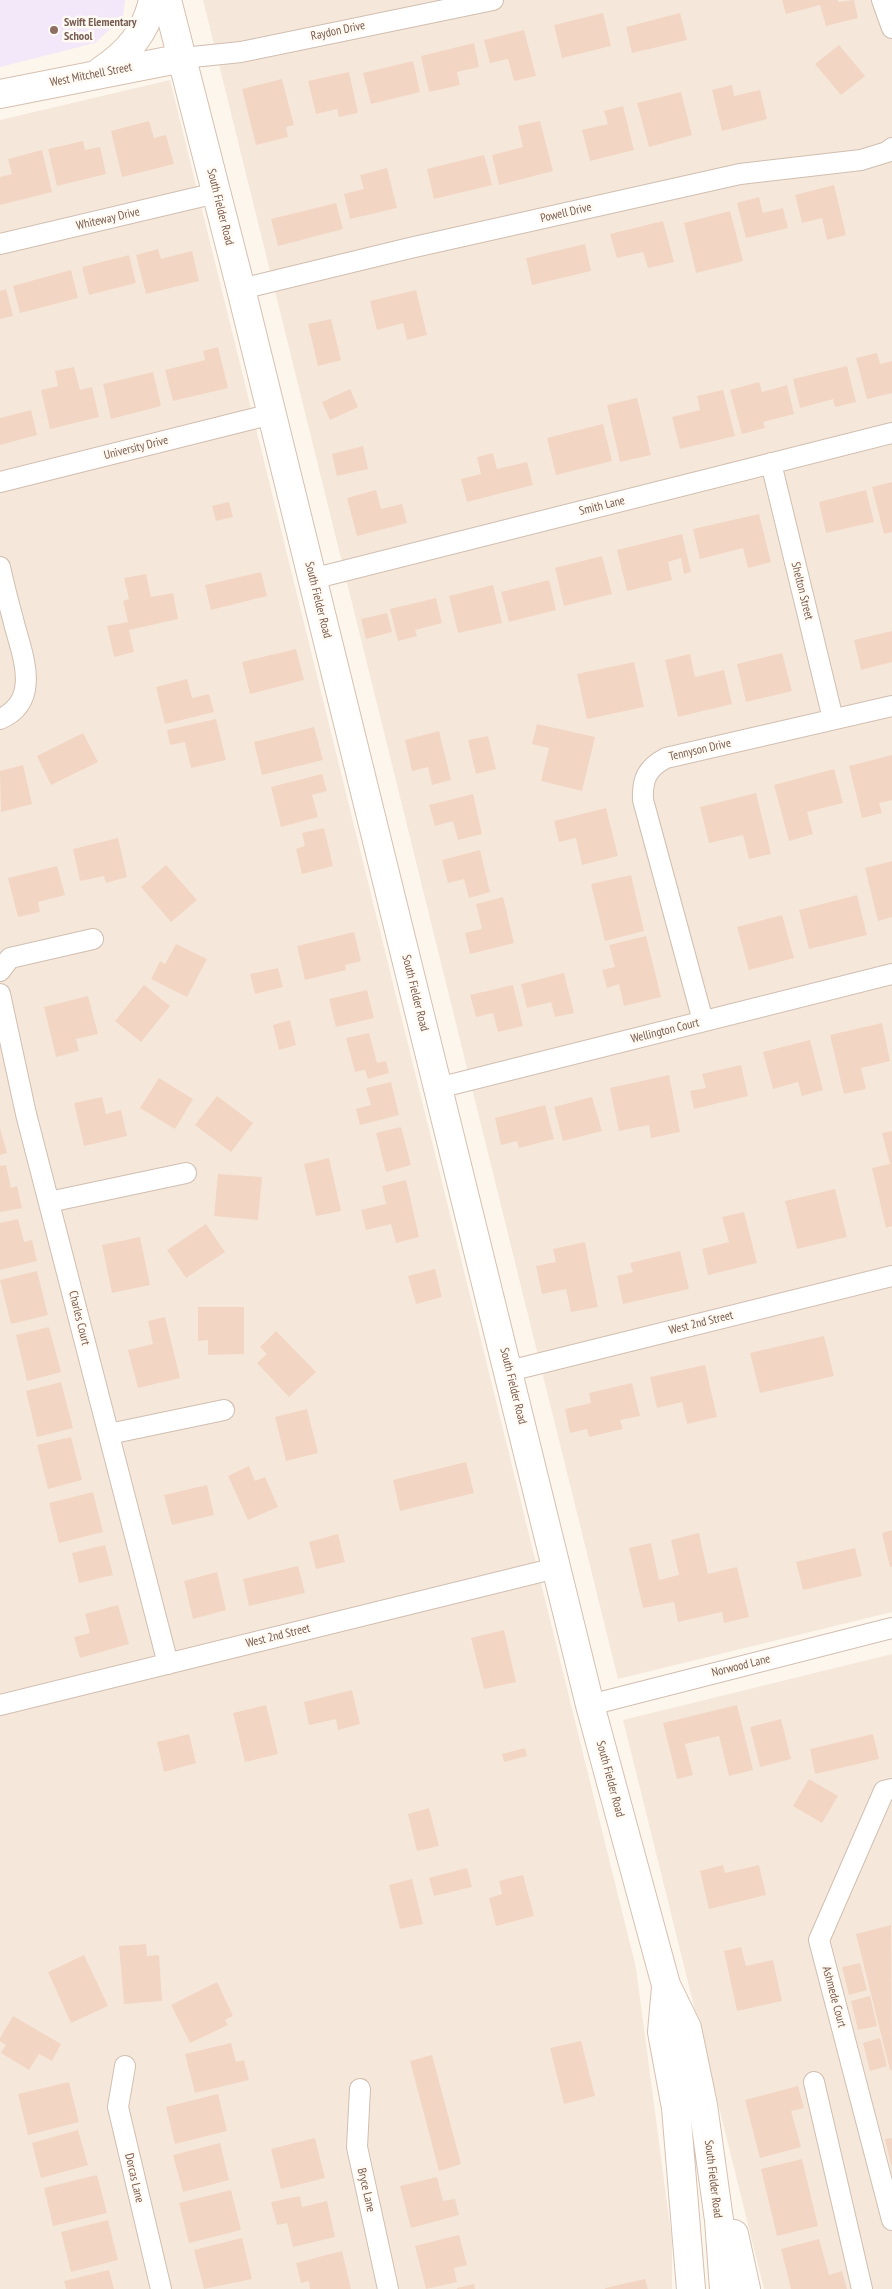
<!DOCTYPE html>
<style>
body{margin:0}
canvas{display:block;background:#fdf6ec}
</style>
<canvas width="892" height="2289"></canvas>
<script>
const c = document.querySelector('canvas').getContext('2d');
c.lineJoin = 'round';
function fillPath(path, color) { c.fillStyle = color; c.fill(path, 'evenodd'); }
function trace(path, color, width, dash) { c.strokeStyle = color; c.lineWidth = width; c.lineCap = dash ? 'butt' : 'round'; c.setLineDash(dash || []); c.stroke(path); }
function drawText(font, color, halo, rows, align = 'center') {
  c.font = font + ' "PT Sans Narrow",sans-serif'; c.lineWidth = 5; c.setLineDash([]); c.textBaseline = 'middle'; c.strokeStyle = halo; c.fillStyle = color; for (const [text, x, y, turn = 0] of rows) {
    c.save(); c.translate(x, y); c.rotate((+turn || 0) * Math.PI / 180); c.textAlign = isNaN(turn) ? turn : align; if (halo) c.strokeText(text, 0, 0); c.fillText(text, 0, 0); c.restore();
  }
}
fillPath(new Path2D(`
 M203,0H892V1612L618,1679Z
 M170,80L636,1968L672,2241V2289H0V120Z
 M892,1654V2289H764L623,1720Z`), '#f5e8da');
fillPath(new Path2D(`
 M0,0H125L123,17L95,43L0,67Z`), '#f3e8fa');
fillPath(new Path2D(`
 M782,0H838V2L854,0L858,18L826,26L820,5L786,14Z
 M603,13L611,46L562,58L554,25Z
 M680,13L687,40L632,53L626,27Z
 M524,30L536,76L514,81L508,59L490,63L484,40Z
 M474,43L479,67L457,72L460,85L429,92L421,56Z
 M839,45L865,76L841,95L815,64Z
 M413,61L420,92L371,104L363,73Z
 M349,72L358,113L339,117L337,109L316,114L308,81Z
 M282,79L294,125L286,127L288,137L256,145L242,89Z
 M732,85L734,96L760,90L767,119L722,131L712,90Z
 M681,92L692,135L649,147L637,103Z
 M623,106L634,150L590,161L582,130L608,124L604,111Z
 M149,121L154,138L166,135L174,164L122,177L111,131Z
 M540,121L553,171L499,185L492,155L523,147L518,126Z
 M83,141L85,150L100,147L106,174L57,186L48,149Z
 M42,150L52,192L0,205V177L12,174L8,159Z
 M484,155L492,185L434,199L427,169Z
 M387,168L397,208L350,219L344,194L364,189L360,175Z
 M834,185L846,235L827,240L822,218L802,223L795,195Z
 M759,197L763,213L783,208L788,228L746,238L737,203Z
 M336,203L343,229L278,246L271,219Z
 M730,211L743,261L696,273L684,223Z
 M663,221L674,262L648,268L643,252L617,258L610,234Z
 M585,244L591,271L532,285L526,258Z
 M158,249L161,259L192,251L199,281L146,294L136,255Z
 M129,255L136,283L89,295L82,267Z
 M71,270L78,298L20,313L13,286Z
 M6,289L13,316L0,319V291Z
 M416,290L427,335L407,340L403,323L377,330L370,301Z
 M331,319L341,360L318,366L308,324Z
 M218,347L228,388L173,401L165,370L205,360L203,351Z
 M877,353L880,364L892,361V393L867,399L856,358Z
 M847,366L856,402L835,407L833,399L800,408L793,379Z
 M74,367L80,390L92,387L99,417L50,429L41,390L58,386L55,371Z
 M153,372L161,406L111,419L103,384Z
 M759,382L762,392L787,385L794,414L763,422L765,428L742,434L730,390Z
 M350,389L358,407L330,420L322,402Z
 M723,390L735,436L680,449L672,417L700,410L697,396Z
 M637,398L651,455L620,462L607,405Z
 M31,410L37,435L0,445V418Z
 M603,424L612,461L556,475L547,438Z
 M363,446L368,469L337,476L332,454Z
 M493,453L497,469L527,462L533,485L467,502L461,479L481,474L477,457Z
 M892,482V532L884,534L872,487Z
 M376,490L381,509L402,504L407,523L357,536L347,498Z
 M866,490L874,522L826,533L819,502Z
 M229,502L233,517L216,521L212,506Z
 M759,514L771,562L748,568L743,548L700,559L693,529Z
 M682,534L691,572L684,574L681,558L668,562L672,580L627,591L617,550Z
 M602,556L612,594L564,606L555,568Z
 M261,572L267,596L211,610L205,585Z
 M146,574L151,597L173,593L178,619L129,630L134,652L114,657L107,626L128,622L123,601L129,599L124,578Z
 M549,580L556,610L509,622L501,592Z
 M493,585L502,623L458,633L449,596Z
 M436,598L442,623L415,630L417,636L398,641L390,609Z
 M387,613L392,632L366,639L361,619Z
 M892,631V662L861,670L854,640Z
 M296,649L304,680L250,694L242,662Z
 M782,653L792,691L746,702L737,664Z
 M690,654L695,677L724,670L732,704L678,717L665,660Z
 M634,662L644,707L587,719L577,674Z
 M187,679L192,698L209,694L214,712L165,724L156,687Z
 M216,719L226,760L191,768L185,742L170,745L167,730Z
 M537,724L595,737L582,791L541,781L549,748L532,744Z
 M314,727L323,760L262,775L254,742Z
 M439,731L451,780L432,785L428,767L412,771L405,740Z
 M83,733L98,762L51,785L37,756Z
 M488,736L496,769L476,774L468,740Z
 M892,755V800L879,803L882,813L862,818L849,766Z
 M23,765L32,804L1,812L0,771Z
 M834,769L843,803L807,812L813,834L789,841L774,785Z
 M322,774L327,791L312,795L318,817L281,827L271,787Z
 M756,793L771,854L749,859L743,835L709,843L700,807Z
 M473,794L482,834L458,840L453,821L435,826L429,805Z
 M606,808L618,856L582,865L576,838L559,842L554,821Z
 M324,828L333,866L302,874L296,849L305,846L302,833Z
 M118,838L127,877L106,883L104,876L80,881L73,849Z
 M480,850L490,892L469,898L464,879L448,883L442,860Z
 M892,861V917L878,921L865,868Z
 M166,865L197,900L171,922L141,887Z
 M57,866L65,895L38,902L40,912L18,917L8,878Z
 M631,875L644,931L605,941L591,884Z
 M857,895L867,935L809,949L799,910Z
 M503,897L514,943L470,954L465,933L482,929L476,904Z
 M782,915L794,958L749,970L737,927Z
 M354,932L361,961L345,965L346,970L305,980L297,946Z
 M646,936L661,997L624,1006L619,984L607,988L602,970L615,967L609,945Z
 M176,944L207,959L187,997L151,979L160,961L165,964Z
 M278,968L283,987L255,994L250,974Z
 M564,973L574,1013L555,1017L551,1002L527,1008L521,984Z
 M144,985L170,1006L141,1042L115,1021Z
 M513,985L523,1026L498,1032L493,1013L476,1017L470,995Z
 M367,990L374,1018L336,1027L329,999Z
 M88,996L98,1034L76,1039L79,1051L56,1057L44,1007Z
 M290,1020L296,1045L279,1050L273,1025Z
 M882,1023L890,1061L861,1068L866,1089L844,1094L830,1035Z
 M369,1033L377,1063L386,1061L389,1073L368,1079L365,1070L355,1072L346,1038Z
 M810,1040L823,1090L802,1096L798,1082L773,1089L763,1052Z
 M741,1065L748,1096L694,1109L690,1091L706,1088L702,1074Z
 M669,1075L680,1132L651,1138L649,1125L619,1131L610,1088Z
 M159,1078L193,1099L175,1129L140,1108Z
 M391,1082L399,1115L360,1125L356,1109L371,1105L366,1088Z
 M217,1096L253,1123L231,1152L195,1125Z
 M102,1097L106,1114L121,1110L127,1136L84,1146L74,1103Z
 M592,1097L602,1131L563,1141L554,1107Z
 M545,1105L554,1139L519,1148L517,1141L501,1145L495,1118Z
 M401,1127L411,1165L386,1172L376,1133Z
 M0,1128L7,1153L0,1155Z
 M892,1131V1226L886,1228L872,1168L890,1164L882,1133Z
 M329,1158L341,1211L316,1216L304,1164Z
 M6,1165L11,1188L17,1186L22,1208L0,1212V1166Z
 M218,1174L262,1177L258,1220L214,1216Z
 M406,1180L419,1237L396,1243L391,1224L366,1230L361,1210L386,1204L382,1186Z
 M835,1189L847,1237L797,1249L785,1201Z
 M744,1212L757,1263L708,1275L702,1249L729,1242L722,1217Z
 M18,1219L24,1242L32,1240L37,1261L0,1270V1223Z
 M206,1224L225,1252L186,1278L167,1250Z
 M140,1237L150,1285L112,1293L102,1245Z
 M585,1242L598,1307L571,1312L566,1289L542,1294L536,1266L556,1262L553,1249Z
 M680,1251L689,1289L623,1304L617,1276L633,1272L630,1263Z
 M435,1269L442,1297L416,1304L408,1276Z
 M37,1271L48,1315L11,1324L0,1280Z
 M198,1307H244V1354L208,1355V1340L198,1341Z
 M165,1317L180,1378L138,1388L128,1350L153,1344L148,1321Z
 M49,1327L61,1372L27,1381L16,1335Z
 M276,1331L316,1372L289,1397L257,1363L267,1354L260,1347Z
 M824,1336L834,1376L760,1393L750,1353Z
 M705,1365L717,1417L687,1424L682,1402L657,1408L650,1377Z
 M61,1382L73,1428L37,1437L26,1391Z
 M632,1383L640,1416L620,1420L623,1429L589,1437L587,1429L570,1433L565,1409L591,1403L589,1393Z
 M307,1409L318,1453L286,1461L275,1417Z
 M71,1437L82,1480L48,1489L37,1445Z
 M466,1462L474,1493L400,1511L393,1480Z
 M249,1466L255,1481L265,1477L278,1507L248,1520L228,1476Z
 M207,1485L214,1515L172,1525L164,1495Z
 M93,1492L103,1532L59,1543L49,1503Z
 M892,1530V1567H890L882,1533Z
 M699,1533L708,1574L737,1567L749,1617L724,1623L722,1612L678,1622L674,1602L643,1608L629,1548L651,1543L659,1580L679,1575L671,1540Z
 M338,1534L345,1562L316,1569L309,1542Z
 M105,1545L113,1575L79,1583L72,1553Z
 M855,1548L862,1576L803,1590L796,1562Z
 M298,1566L305,1593L249,1606L243,1579Z
 M217,1572L226,1610L193,1619L184,1581Z
 M118,1605L129,1644L80,1658L74,1637L90,1633L85,1614Z
 M504,1630L516,1682L484,1689L471,1638Z
 M352,1690L360,1724L338,1730L336,1719L309,1725L304,1702Z
 M266,1705L278,1754L245,1762L233,1713Z
 M737,1705L753,1770L729,1776L719,1736L685,1744L693,1775L677,1779L663,1723Z
 M781,1719L791,1759L760,1767L750,1727Z
 M189,1734L196,1763L164,1772L157,1742Z
 M873,1734L879,1759L815,1774L810,1749Z
 M525,1748L527,1756L504,1762L502,1754Z
 M809,1779L838,1796L822,1823L793,1806Z
 M429,1808L439,1846L417,1851L408,1814Z
 M723,1865L725,1873L759,1865L766,1895L709,1909L700,1871Z
 M467,1868L472,1887L434,1896L429,1878Z
 M523,1875L534,1916L496,1926L489,1898L502,1894L499,1881Z
 M412,1879L423,1924L400,1929L389,1885Z
 M891,1925L892,2070H890L856,1934Z
 M146,1944L147,1956L159,1955L162,2001L124,2004L119,1946Z
 M741,1947L746,1966L773,1960L782,2001L737,2011L724,1951Z
 M84,1955L108,2006L71,2023L48,1972Z
 M860,1963L867,1990L849,1995L842,1967Z
 M217,1982L233,2016L225,2020L228,2025L190,2043L171,2005Z
 M870,1996L877,2026L858,2030L851,2001Z
 M13,2016L61,2044L52,2061L39,2054L29,2070L1,2053L6,2045L0,2041V2038Z
 M880,2038L887,2066L870,2071L863,2043Z
 M581,2041L595,2096L564,2104L550,2048Z
 M231,2043L236,2062L244,2060L249,2080L195,2093L185,2054Z
 M432,2055L461,2164L439,2171L410,2061Z
 M69,2082L79,2122L28,2135L18,2094Z
 M798,2086L804,2108L791,2111L801,2147L760,2158L745,2100Z
 M218,2094L227,2131L175,2144L166,2107Z
 M78,2130L88,2165L41,2178L32,2143Z
 M315,2138L325,2178L281,2189L271,2149Z
 M892,2138V2165H891L885,2139Z
 M220,2143L229,2180L183,2192L173,2155Z
 M802,2159L818,2226L777,2236L761,2169Z
 M97,2175L107,2213L53,2226L44,2188Z
 M437,2177L443,2201L455,2199L459,2215L411,2228L400,2186Z
 M231,2190L241,2230L189,2243L179,2203Z
 M300,2196L302,2207L327,2201L335,2237L293,2247L287,2223L277,2225L271,2202Z
 M108,2220L118,2260L71,2272L61,2232Z
 M459,2235L467,2265L454,2268L457,2282L426,2289L415,2246Z
 M242,2238L252,2279L204,2289L194,2250Z
 M819,2239L829,2275L842,2271L847,2289H791L781,2249Z
 M342,2251L351,2289H310L309,2281L301,2283L296,2263Z
 M109,2270L114,2289H66L64,2281Z
 M645,2279L648,2289H605V2288Z
 M474,2284L475,2289H457V2288Z`), '#f3d5c3');
const street = new Path2D(`
 M882,0L892,28
 M183,58L241,52L493,0
 M0,244L216,193
 M241,289L410,248L740,174L861,160L887,152L892,148
 M771,463L833,719
 M0,482L272,414
 M0,567C4,587 10,607 15,627C24,659 40,702 0,719
 M312,579L892,433
 M0,971L10,958L93,939
 M0,994L26,1114L168,1664
 M703,1021L643,800C642,779 647,768 666,758L892,706
 M438,1088L892,974
 M49,1202L186,1173
 M509,1371L892,1276
 M109,1434L224,1410
 M0,1705L556,1568
 M590,1705L892,1628
 M892,1789L884,1791L819,1940L892,2220
 M125,2066L118,2107L161,2289
 M814,2082L862,2289
 M360,2089L357,2147L388,2289`);
const secondary = new Path2D(`
 M167,0L241,289L590,1705L666,1985L687,2028L703,2105L719,2220L724,2289
 M101,71C128,53 146,32 153,0
 M0,94L183,58
 M666,1987L662,2032L676,2108L691,2289
 M734,2234L746,2289`);
trace(street, '#d1beb0', 22);
trace(secondary, '#d6c0b0', 30);
trace(street, '#fff', 20);
trace(secondary, '#fff', 28);
for (const [x, y, r, color] of [
 [54,30,5,"#8d6e63"]
]) { const dot = new Path2D(); dot.arc(x, y, r, 0, 2 * Math.PI); c.fillStyle = color; c.fill(dot); trace(dot, '#fffaf3', 2); }
drawText('bold 12px', '#785e54', '#fffaf3', [
 ["Swift Elementary",64,23],
 ["School",64,37]
], 'left');
drawText('12px', '#7a5c4d', '#fffaf3', [
 ["Raydon Drive",338,31,-12],
 ["West Mitchell Street",91,75,-11],
 ["South Fielder Road",220,207,76],
 ["Powell Drive",566,213,-13],
 ["Whiteway Drive",108,219,-13],
 ["University Drive",136,448,-14],
 ["Smith Lane",602,506,-14],
 ["Shelton Street",802,591,76],
 ["South Fielder Road",318,600,76],
 ["Tennyson Drive",700,750,-13],
 ["South Fielder Road",415,993,76],
 ["Wellington Court",665,1031,-14],
 ["Charles Court",79,1318,76],
 ["West 2nd Street",701,1323,-14],
 ["South Fielder Road",513,1386,76],
 ["West 2nd Street",278,1636,-14],
 ["Norwood Lane",741,1666,-14],
 ["South Fielder Road",610,1779,75],
 ["Ashmede Court",834,1997,75],
 ["Dorcas Lane",134,2178,77],
 ["South Fielder Road",713,2179,83],
 ["Bryce Lane",366,2190,77]
]);
</script>
